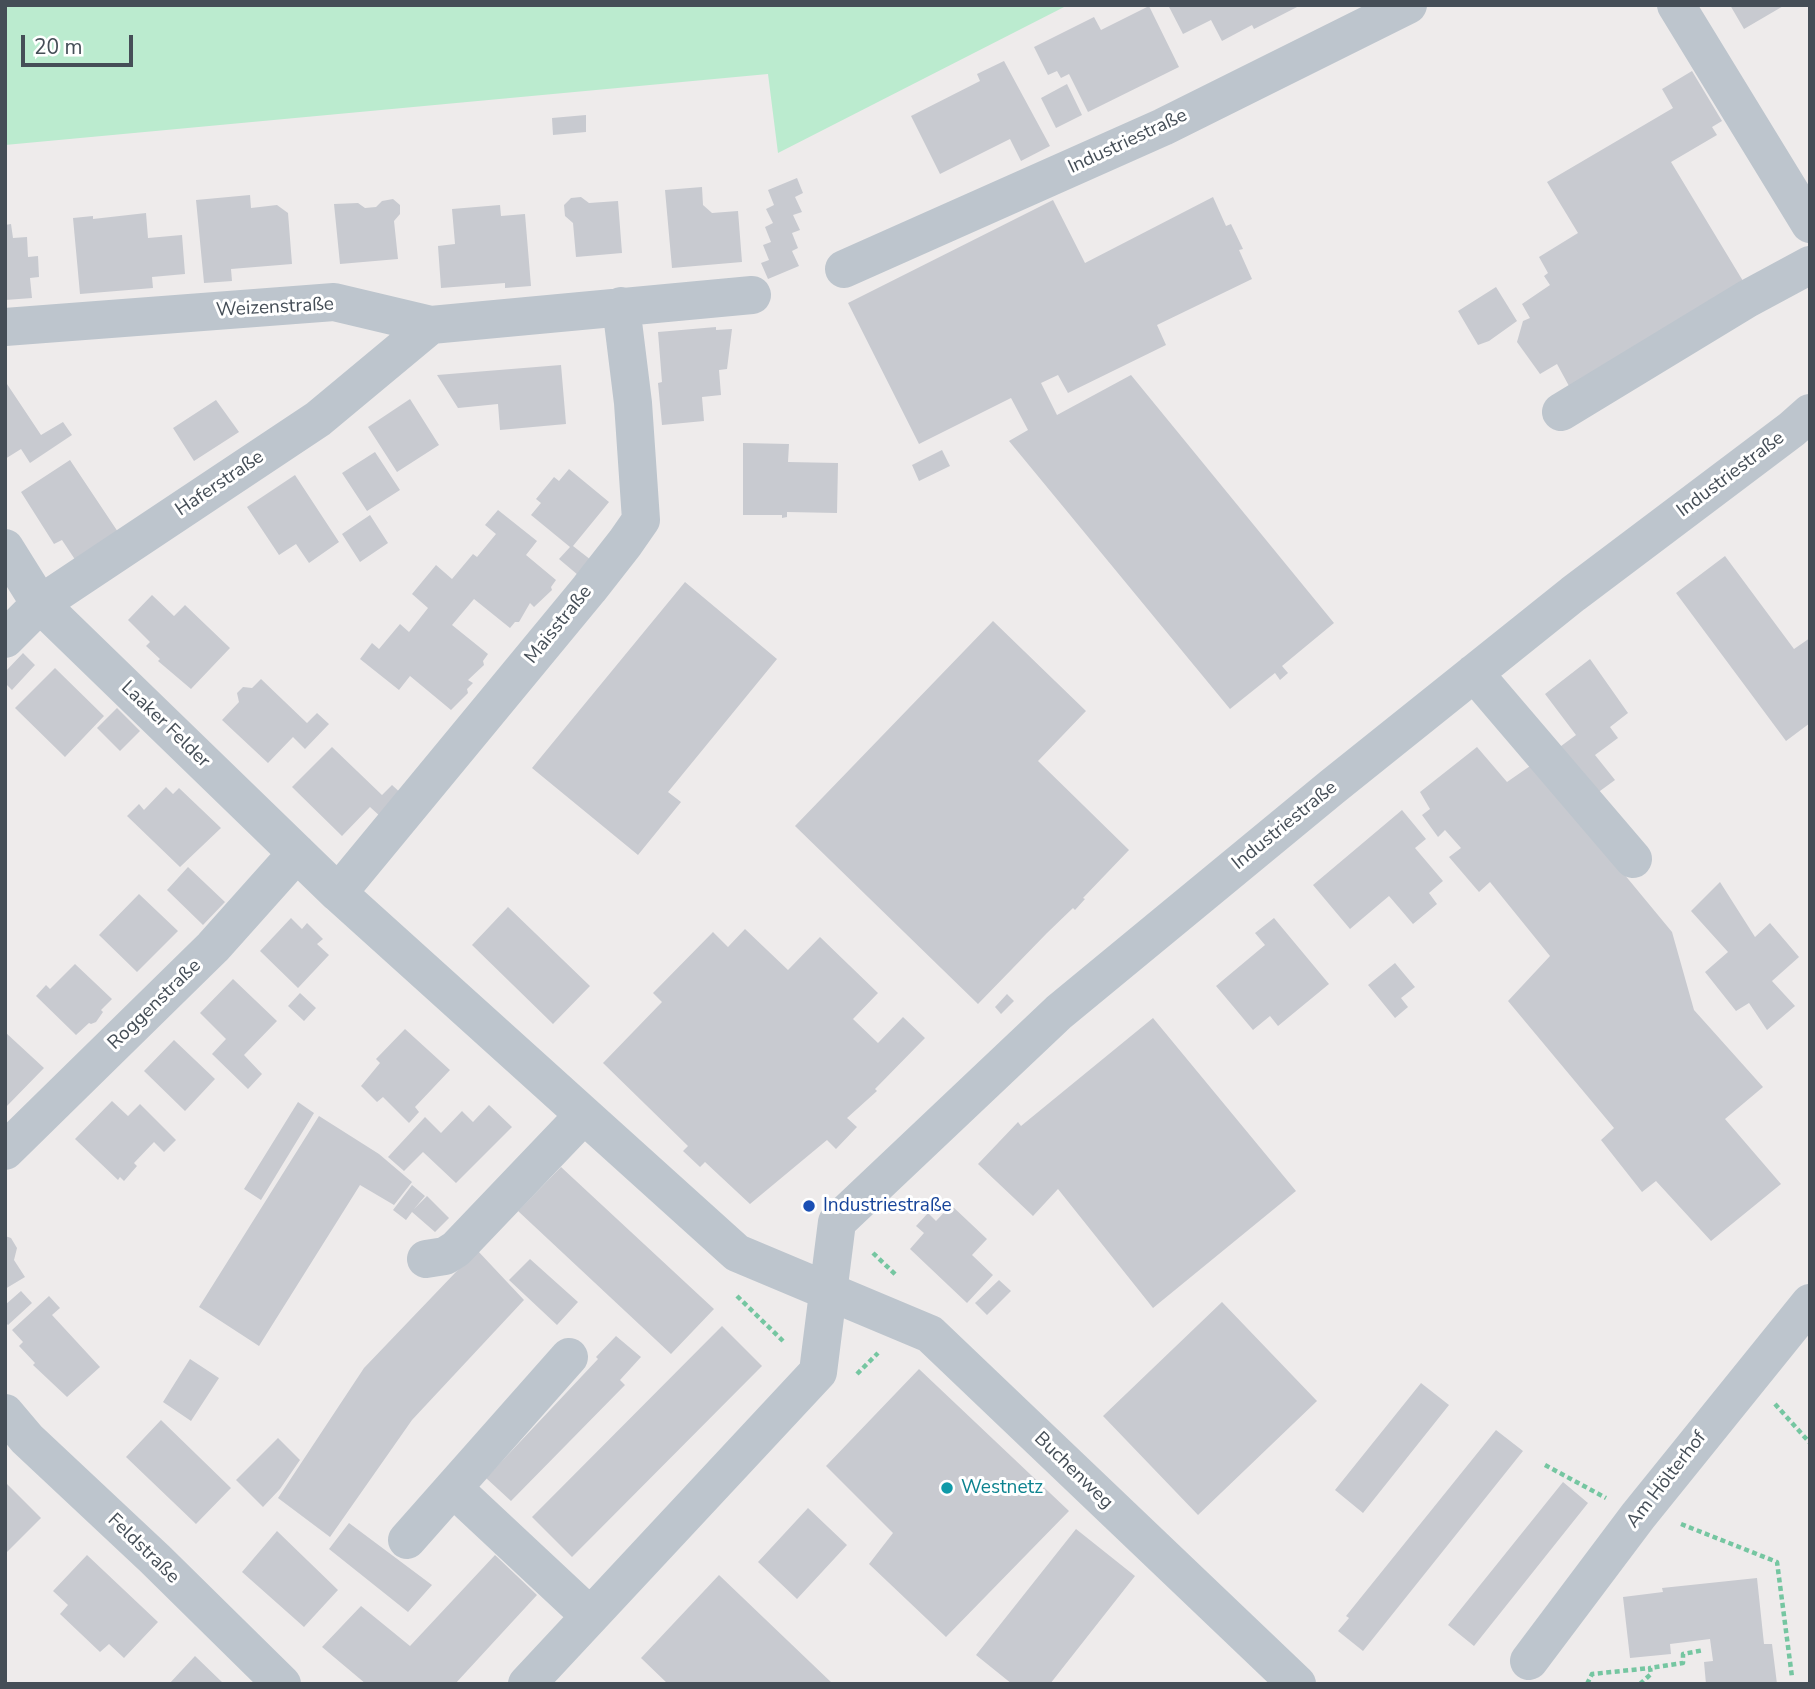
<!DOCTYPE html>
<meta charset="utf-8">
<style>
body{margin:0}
#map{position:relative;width:1815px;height:1689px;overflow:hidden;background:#eeebeb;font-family:"Nunito Sans",sans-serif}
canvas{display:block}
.frame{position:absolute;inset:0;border:7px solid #454e57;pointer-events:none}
.scale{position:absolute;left:21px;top:35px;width:112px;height:32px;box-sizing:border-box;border:4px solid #454e57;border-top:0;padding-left:9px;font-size:21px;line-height:24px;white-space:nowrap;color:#454e57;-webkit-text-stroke:5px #fff;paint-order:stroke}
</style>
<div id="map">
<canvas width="1815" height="1689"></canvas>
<div class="frame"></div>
<div class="scale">20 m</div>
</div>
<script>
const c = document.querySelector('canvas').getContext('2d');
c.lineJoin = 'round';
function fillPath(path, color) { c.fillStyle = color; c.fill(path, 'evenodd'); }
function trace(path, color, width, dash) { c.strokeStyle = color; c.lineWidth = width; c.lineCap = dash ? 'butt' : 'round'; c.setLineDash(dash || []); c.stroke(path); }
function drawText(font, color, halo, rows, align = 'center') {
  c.font = font + ' "Nunito Sans",sans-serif'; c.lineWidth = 6; c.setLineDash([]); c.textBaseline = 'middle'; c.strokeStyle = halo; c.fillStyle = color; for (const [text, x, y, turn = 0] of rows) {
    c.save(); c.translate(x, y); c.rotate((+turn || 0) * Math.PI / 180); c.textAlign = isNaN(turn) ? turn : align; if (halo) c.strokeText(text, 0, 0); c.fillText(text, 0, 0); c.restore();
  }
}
fillPath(new Path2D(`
 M5,5H1068L778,153L768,74L5,145Z`), '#bbebcf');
fillPath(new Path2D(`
 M1168,5H1301L1254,29L1252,25L1222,41L1211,20L1183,34Z
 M1730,5H1785L1744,29Z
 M1149,6L1179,67L1088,112L1069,74L1061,78L1057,71L1048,75L1034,47L1094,17L1101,30Z
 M1004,61L1050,146L1021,161L1010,139L940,174L911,116L980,81L977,74Z
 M1692,71L1722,121L1712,127L1717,135L1671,162L1743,281L1569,386L1557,364L1540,374L1517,342L1523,321L1530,318L1522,304L1550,285L1544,276L1548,273L1539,257L1578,233L1547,182L1673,108L1662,89Z
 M1067,84L1082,115L1056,128L1041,98Z
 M586,115V132L553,135L552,118Z
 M797,178L803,193L795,197L802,212L793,215L800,230L792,233L798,248L792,251L799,266L768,279L761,263L769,260L763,245L771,242L765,227L773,223L766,209L774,205L768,190Z
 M702,187L703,205L712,213L738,211L742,262L672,268L665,190Z
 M250,195L251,208L277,205L288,213L292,264L231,269L232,281L204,283L196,200Z
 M581,197L589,203L618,201L622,253L576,257L573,223L565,216L564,205L571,198Z
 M1213,197L1226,226L1231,224L1243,249L1239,250L1252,279L1157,325L1166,345L1068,393L1058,375L1041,383L1057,415L1131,375L1334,623L1282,666L1288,673L1280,680L1275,673L1230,709L1009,441L1028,430L1011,398L919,444L848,303L1053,200L1085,263Z
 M393,199L400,205V214L394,221L398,259L340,264L334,204L358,203L365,208L376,207L382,201Z
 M500,205L501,216L525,214L531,286L505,288V283L441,288L438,246L455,244L452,209Z
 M146,213L148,238L182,235L185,274L152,277L153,288L80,294L73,218L93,216V219Z
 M11,224L13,238L27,237L28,257L38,256L39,277L30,278L32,298L5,300V225Z
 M1496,287L1517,321L1489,341L1478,345L1458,311Z
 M716,327V330L732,329L727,369L719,370L721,395L702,397L704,421L662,425L658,383L662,382L658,332Z
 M561,365L566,424L500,430L498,404L458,408L437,375Z
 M5,381L41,435L63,422L72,435L30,463L21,449L5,459Z
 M410,399L439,445L397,472L368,427Z
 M216,400L239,432L194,461L173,428Z
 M743,443L789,444L788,462L838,463L837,513L787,512V517L782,518V515H743Z
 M942,450L950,466L919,481L912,465Z
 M375,452L400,490L367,511L342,473Z
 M70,460L118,532L76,561L62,540L54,544L21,492Z
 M569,469L609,502L573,546L591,560L578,575L559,559L570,547L531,515L541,503L536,499L554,477L559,481Z
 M295,475L339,542L309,563L296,544L279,555L247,507Z
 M498,510L537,541L526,555L556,580L551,587L552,590L534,607L530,603L519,622H515L510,628L474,599L452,625L488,654L483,661L484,665L468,680L473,683L467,689L468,693L451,710L410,676L399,690L360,659L372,643L379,649L400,624L409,632L428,608L412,594L436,565L452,579L473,554L477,557L496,534L485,525Z
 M370,515L388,543L360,562L342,534Z
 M1725,556L1794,649L1810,638V723L1786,741L1676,593Z
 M685,582L777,659L668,792L681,802L638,855L532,768Z
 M152,595L174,616L185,605L230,648L191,689L158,661L160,659L146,646L150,642L128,620Z
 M993,621L1086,711L1038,761L1129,850L1083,898L1085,899L1075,910L1073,908L1047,933L978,1004L795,826Z
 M23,653L35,665L12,690L5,683V672Z
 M1590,659L1628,713L1610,727L1618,738L1595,755L1615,780L1589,799L1553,752L1576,735L1545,694Z
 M55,668L104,716L65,757L15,708Z
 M261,679L307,723L317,713L329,724L305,749L293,737L268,763L222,720L239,702L237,693L243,687L252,688Z
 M117,708L140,731L120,751L97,728Z
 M332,747L382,795L392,785L404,796L382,818L370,807L342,836L292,787Z
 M1477,747L1507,782L1533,764L1672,932L1694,1010L1763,1087L1725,1119L1781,1184L1711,1241L1656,1181L1642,1192L1601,1140L1614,1128L1508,1001L1550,956L1490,882L1479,892L1449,857L1461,848L1445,830L1438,837L1422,815L1430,809L1420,792Z
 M166,787L173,794L179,788L221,828L180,867L127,816L139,804L144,810Z
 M1402,810L1426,839L1415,848L1443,881L1429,893L1437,904L1413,924L1389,896L1350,929L1313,885Z
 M188,867L225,902L203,925L167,890Z
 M1720,882L1755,937L1770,923L1799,957L1772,981L1795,1006L1767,1030L1749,1003L1736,1011L1705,972L1728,952L1691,911Z
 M139,894L178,931L137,972L99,935Z
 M508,907L590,986L553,1024L472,945Z
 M291,918L302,929L307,923L323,939L317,944L329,955L298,988L260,951Z
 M1274,918L1329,984L1278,1026L1270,1016L1253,1030L1216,986L1265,945L1255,933Z
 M745,929L788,970L820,937L878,993L853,1019L878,1043L903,1017L925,1038L875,1089L877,1091L847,1118L857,1127L836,1149L827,1140L750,1204L705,1162L700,1167L683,1151L688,1146L603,1063L662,1002L653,993L713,932L728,947Z
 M1395,963L1415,987L1401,998L1408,1007L1395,1018L1368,985Z
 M75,964L112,999L101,1010L103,1012L96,1022L91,1024L89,1023L76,1035L36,996L46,985L50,989Z
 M233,979L277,1021L244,1055L262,1074L248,1089L212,1054L226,1039L200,1013Z
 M300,993L316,1008L304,1021L288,1006Z
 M1007,994L1014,1001L1001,1014L995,1007Z
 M1153,1018L1296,1191L1153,1308L1058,1189L1033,1216L978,1164L1018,1122L1021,1126Z
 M405,1029L450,1070L415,1107L419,1112L409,1123L383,1097L377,1102L361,1086L380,1063L376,1059Z
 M5,1032L44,1068L5,1108Z
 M174,1040L215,1079L185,1111L144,1071Z
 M112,1101L128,1116L140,1104L176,1140L164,1152L154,1142L134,1163L137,1166L124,1181L120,1177L118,1180L75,1139Z
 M298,1102L314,1113L261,1200L244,1189Z
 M489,1105L512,1127L456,1183L423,1152L404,1171L388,1157L425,1117L441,1133L462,1111L473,1122Z
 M319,1116L379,1154L412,1182L394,1205L360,1185L259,1346L199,1307Z
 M561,1167L714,1309L671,1354L518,1211Z
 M412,1185L425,1196L414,1209L427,1196L449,1218L435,1232L412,1212L406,1220L393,1210Z
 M951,1205L987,1239L972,1255L993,1275L967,1303L910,1249L924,1233L916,1226L928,1213L936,1221Z
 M5,1236L11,1238L17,1248L14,1260L25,1277L5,1289Z
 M477,1250L524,1300L412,1420L330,1537L278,1498L364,1368Z
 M530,1259L578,1302L557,1325L509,1280Z
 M999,1280L1011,1291L987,1315L975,1303Z
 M21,1291L32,1303L8,1325L5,1322V1305Z
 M49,1296L60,1308L52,1315L100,1367L67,1397L33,1365L35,1363L19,1346L23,1342L12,1330Z
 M1222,1302L1317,1401L1198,1515L1103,1416Z
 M722,1326L762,1366L572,1557L532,1517Z
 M616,1336L641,1357L620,1380L625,1385L511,1501L486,1478L598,1359L596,1357Z
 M190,1359L219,1378L191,1421L163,1402Z
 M919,1369L1069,1511L946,1637L869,1564L893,1533L826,1466Z
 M1421,1383L1449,1405L1363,1513L1335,1490Z
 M161,1420L231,1488L196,1524L126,1457Z
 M1496,1430L1523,1451L1363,1651L1338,1631L1349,1618L1346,1616Z
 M278,1438L300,1460L280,1489L263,1507L236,1480Z
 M5,1482L41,1518L5,1554Z
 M1563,1482L1588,1503L1474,1646L1448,1625Z
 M808,1508L847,1545L797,1599L758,1562Z
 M349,1523L432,1585L408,1612L329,1549Z
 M1076,1529L1135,1576L1050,1684H1012L976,1655Z
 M277,1531L338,1590L304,1627L242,1572Z
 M87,1555L158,1622L124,1658L109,1644L100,1652L60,1614L68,1605L53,1591Z
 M495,1555L537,1595L455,1684H366L322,1647L361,1606L410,1646Z
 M719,1575L833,1684H668L641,1658Z
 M1757,1578L1764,1644H1772L1777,1684H1706L1704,1662L1713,1661L1710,1639L1670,1644L1671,1654L1630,1658L1623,1597L1663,1592L1662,1588Z
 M195,1656L224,1684H169Z`), '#c8cad0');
trace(new Path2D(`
 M873,1253L897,1276
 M737,1296L783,1341
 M857,1374L878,1353
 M1775,1404L1810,1443
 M1545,1465L1606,1498
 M1681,1524L1777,1562L1792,1677
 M1587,1684L1592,1674L1650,1668
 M1640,1684L1651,1674L1650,1668L1683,1663V1654L1704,1650`), '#75c6a1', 4.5, [5, 3.5]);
trace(new Path2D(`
 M1676,5L1810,224
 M844,269L1163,127L1408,5
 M5,327L334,302L431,325L752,295
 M1561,412L1747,299L1810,265
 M5,548L40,604L338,893L737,1253L930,1334L1297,1684
 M5,639L40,604L318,419L431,325
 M1474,673L1633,859
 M338,893L589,589L625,543L641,520L633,403L621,306
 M5,1151L213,947L297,853
 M426,1259L445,1256L456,1249L584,1115
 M569,1357L453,1488L590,1616
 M5,1413L27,1439L155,1559L282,1684
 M407,1540L453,1488
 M1529,1661L1638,1516L1810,1303
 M527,1684L818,1372L837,1222L1059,1012L1332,787L1573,594L1792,429L1810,413`), '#bdc5cd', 38);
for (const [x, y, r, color] of [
 [809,1206,7,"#1a4fb4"],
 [947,1488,7,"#0f9aa8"]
]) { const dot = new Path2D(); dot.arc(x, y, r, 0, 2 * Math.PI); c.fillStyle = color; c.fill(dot); trace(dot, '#fff', 2.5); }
drawText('19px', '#454e57', '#fff', [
 ["Industriestraße",1128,142,-25],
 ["Weizenstraße",275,308,-3],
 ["Industriestraße",1731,475,-37],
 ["Haferstraße",220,484,-34],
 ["Maisstraße",559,625,-51],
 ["Laaker Felder",165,725,44],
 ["Industriestraße",1285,826,-39],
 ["Roggenstraße",155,1005,-44],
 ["Buchenweg",1073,1471,44],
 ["Am Hölterhof",1667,1480,-52],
 ["Feldstraße",143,1549,44]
]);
drawText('19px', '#164399', '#fff', [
 ["Industriestraße",823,1206]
], 'left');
drawText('19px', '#0d838f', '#fff', [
 ["Westnetz",961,1488]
], 'left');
</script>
